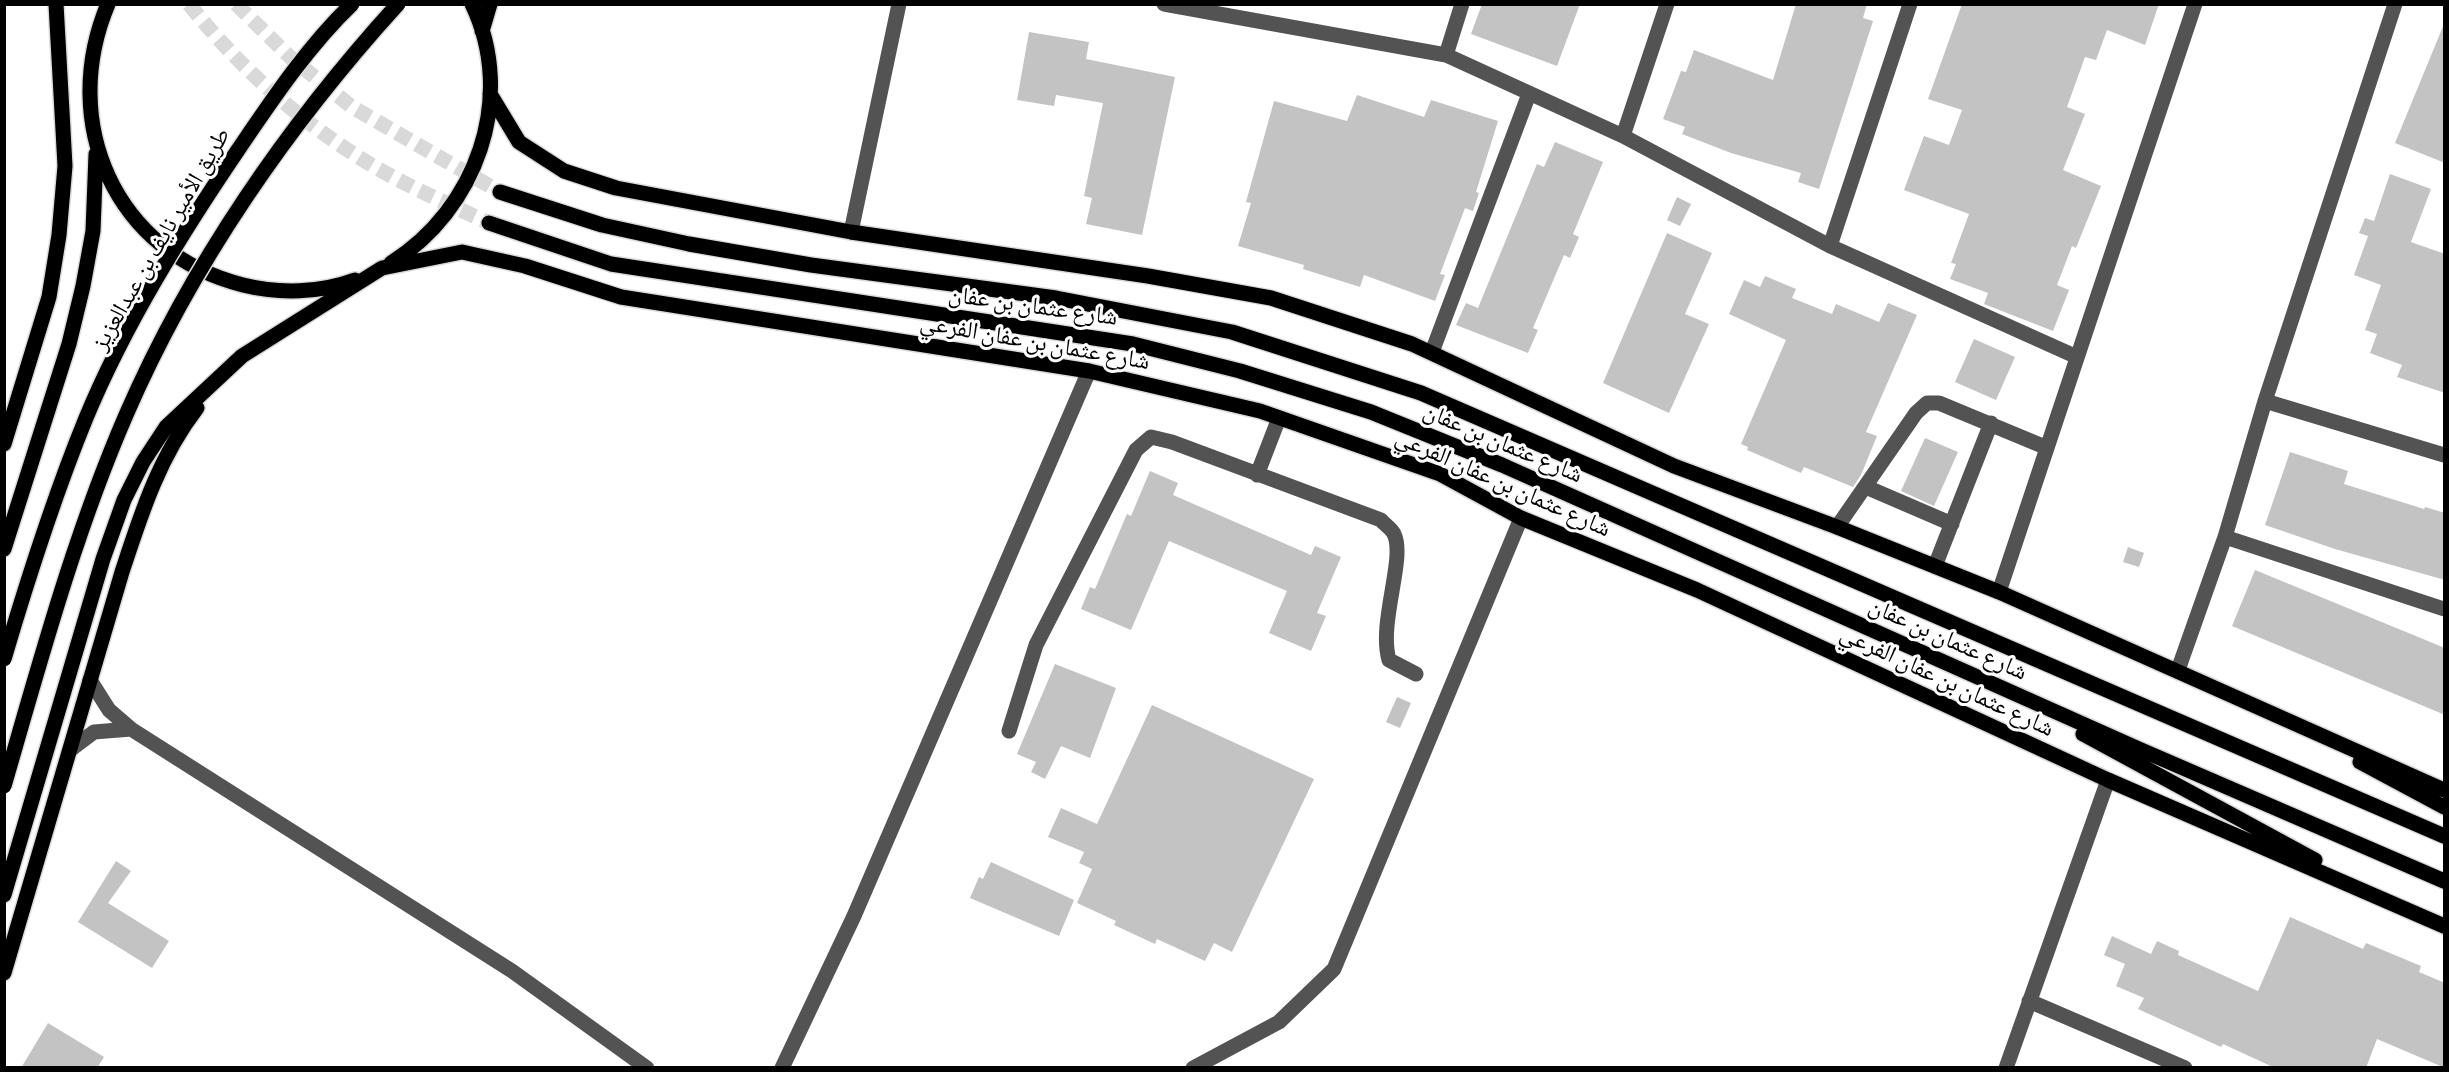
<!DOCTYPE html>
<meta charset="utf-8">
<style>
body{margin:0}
#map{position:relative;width:2449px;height:1072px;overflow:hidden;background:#fff;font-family:"Alegreya Sans",sans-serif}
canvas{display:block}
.frame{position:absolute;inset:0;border:6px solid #000;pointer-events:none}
</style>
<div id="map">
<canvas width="2449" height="1072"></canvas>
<div class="frame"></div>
</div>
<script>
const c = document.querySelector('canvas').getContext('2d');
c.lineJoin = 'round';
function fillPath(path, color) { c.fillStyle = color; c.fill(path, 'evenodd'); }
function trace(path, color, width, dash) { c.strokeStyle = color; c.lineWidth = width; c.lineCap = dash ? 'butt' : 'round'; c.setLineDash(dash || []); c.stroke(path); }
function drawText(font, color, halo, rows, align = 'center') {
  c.font = font + ' "Alegreya Sans","Noto Naskh Arabic",sans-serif'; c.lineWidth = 6; c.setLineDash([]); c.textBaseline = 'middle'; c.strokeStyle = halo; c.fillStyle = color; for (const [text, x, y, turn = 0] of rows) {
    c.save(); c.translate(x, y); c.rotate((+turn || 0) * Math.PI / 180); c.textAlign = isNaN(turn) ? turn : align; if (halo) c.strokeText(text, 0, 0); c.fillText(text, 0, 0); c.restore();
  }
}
fillPath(new Path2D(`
 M1482,4H1580L1557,66L1471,34Z
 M1796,4H1867L1863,18L1873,21L1819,189L1798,182L1801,173L1731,153L1682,134L1685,127L1663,119L1681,71L1686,72L1694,50L1773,80Z
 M1962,4H2159L2145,45L2107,30L2096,60L2085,57L2067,107L2085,114L2063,170L2101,186L2076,248L2072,246L2057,285L2069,290L2053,331L1984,304L1988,293L1950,279L1956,264L1951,263L1969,214L1904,190L1924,136L1949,145L1962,110L1928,99Z
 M2444,24H2445V163L2395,143Z
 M1029,32L1089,42L1086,59L1175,77L1142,235L1086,224L1092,198L1084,196L1103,103L1056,95L1054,106L1017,100Z
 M1357,95L1424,117L1431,100L1498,121L1476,192L1479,193L1473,211L1465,208L1440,274L1445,275L1435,301L1364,275L1360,287L1303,269L1304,265L1238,246L1251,203L1246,202L1274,101L1347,121Z
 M1555,142L1603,162L1573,234L1579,237L1570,258L1564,255L1533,328L1538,330L1528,353L1456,325L1466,303L1478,308L1537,164L1544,167Z
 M2390,174L2431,189L2411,242L2445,254V393L2397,377L2402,365L2370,353L2377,334L2365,330L2381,285L2354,275L2368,236L2359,233L2365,218L2374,221Z
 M1677,197L1691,204L1680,226L1667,220Z
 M1667,233L1712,253L1685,314L1709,324L1669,413L1603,383Z
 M1765,276L1796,289L1792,298L1832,314L1836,304L1879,322L1888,303L1917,315L1866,432L1877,436L1861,475L1853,487L1804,467L1801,473L1747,450L1748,447L1741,444L1786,340L1729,314L1744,280L1760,287Z
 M1974,339L2015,357L1996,400L1955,382Z
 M1925,438L1958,452L1934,506L1901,491Z
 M2290,452L2348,471L2344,484L2424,509L2425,507L2445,513V580L2335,549L2265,525Z
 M1150,471L1178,483L1173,495L1311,555L1315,546L1341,557L1317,613L1326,616L1311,651L1269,633L1287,591L1169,541L1131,630L1081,609L1090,587L1095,589L1127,514L1131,516Z
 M2128,547L2144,553L2139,567L2123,562Z
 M2255,570L2445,648V715L2232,626Z
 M1055,664L1116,688L1090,758L1061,746L1045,779L1031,772L1036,762L1017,754Z
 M1397,697L1411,703L1400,728L1386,722Z
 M1152,705L1314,779L1232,952L1214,943L1205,961L1157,939L1155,944L1114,925L1116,921L1077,903L1092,869L1079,863L1084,852L1048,837L1061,808L1097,824Z
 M116,861L131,871L108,903L169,941L152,968L78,922Z
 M991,862L1074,900L1059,936L970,898L979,877L983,879Z
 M2290,917L2363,949L2366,943L2421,966L2419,972L2445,983V1068L2377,1039L2366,1068H2275L2223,1044L2221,1047L2138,1009L2144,998L2116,986L2125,964L2104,955L2112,936L2151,954L2157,941L2179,951L2178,955L2258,991Z
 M48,1023L104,1057L97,1068H21Z`), '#c3c3c3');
trace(new Path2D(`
 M189,4C242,71 308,129 382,171C416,190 453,206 489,223
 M236,4L291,58L352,107L500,192`), '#d9d9d9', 15, [15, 8]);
const major = new Path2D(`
 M108,4C58,123 115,253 243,285C279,294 320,293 355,280
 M482,31L490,4
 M490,94L519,142L564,171L616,188L851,232L1148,276L1271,298L1412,344L1674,466L1837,527L1999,592L2444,790
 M500,192L602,225L689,244L811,265L1056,298L1232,332L1421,393L2444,836
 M489,223L611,264L1133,344L1240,371L1371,412L1502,465L2139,749L2444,881
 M391,263C476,210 517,98 472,4
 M4,444L49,297L59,235L65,166L56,4
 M4,549L69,344L83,286L93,231L96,154
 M2083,734L2315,860
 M2360,762L2444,807
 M4,895L103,559L124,500L143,462L166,427L242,356L382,268L462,252L525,266L621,297L1089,371L1260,411L1440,474L1521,518L1697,590L2108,780L2444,926
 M4,973L122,572C141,514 159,457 197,408`);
trace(major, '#dbdbdb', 18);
trace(new Path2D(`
 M1164,4L1446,55L1623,136L1830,246L2077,357
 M1446,55L1462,4
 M1623,136L1667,4
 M851,232L899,4
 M1830,246L1910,4
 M1432,352L1529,94
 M2265,401L2444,455
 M1257,475L1279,418
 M1866,487L1952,524
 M1837,527L1916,413L1927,403H1939L2045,447
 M2225,537L2444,609
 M1935,566L1991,423
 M1999,592L2195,4
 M2178,670L2225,537L2265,401L2395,4
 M131,729L512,971L647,1068
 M1009,731L1036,645L1136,450L1151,437L1172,442L1381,520C1384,524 1392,529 1394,534C1406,558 1378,623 1389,660L1416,674
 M70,750L94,732L131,729L109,710L90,680
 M2029,1001L2185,1068
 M782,1068L854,916L1089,371
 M1193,1068L1279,1022L1334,969L1521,518
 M2006,1068L2108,780`), '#535353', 15);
trace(major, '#000', 15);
const majorBridge = new Path2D(`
 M4,659C28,578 54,496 86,418C125,324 181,234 238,150C272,100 308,46 352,4
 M4,786C40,662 74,535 126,415C191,265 288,125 398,4`);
trace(majorBridge, '#dbdbdb', 18, []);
trace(majorBridge, '#000', 15);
drawText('24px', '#000', '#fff', [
 ["طريق الأمير نايف بن عبدالعزيز",161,239,-60],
 ["شارع عثمان بن عفان",1033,306,8],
 ["شارع عثمان بن عفان الفرعي",1035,342,10],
 ["شارع عثمان بن عفان",1503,443,23],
 ["شارع عثمان بن عفان الفرعي",1503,483,24],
 ["شارع عثمان بن عفان",1948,639,24],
 ["شارع عثمان بن عفان الفرعي",1947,681,25]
]);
</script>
